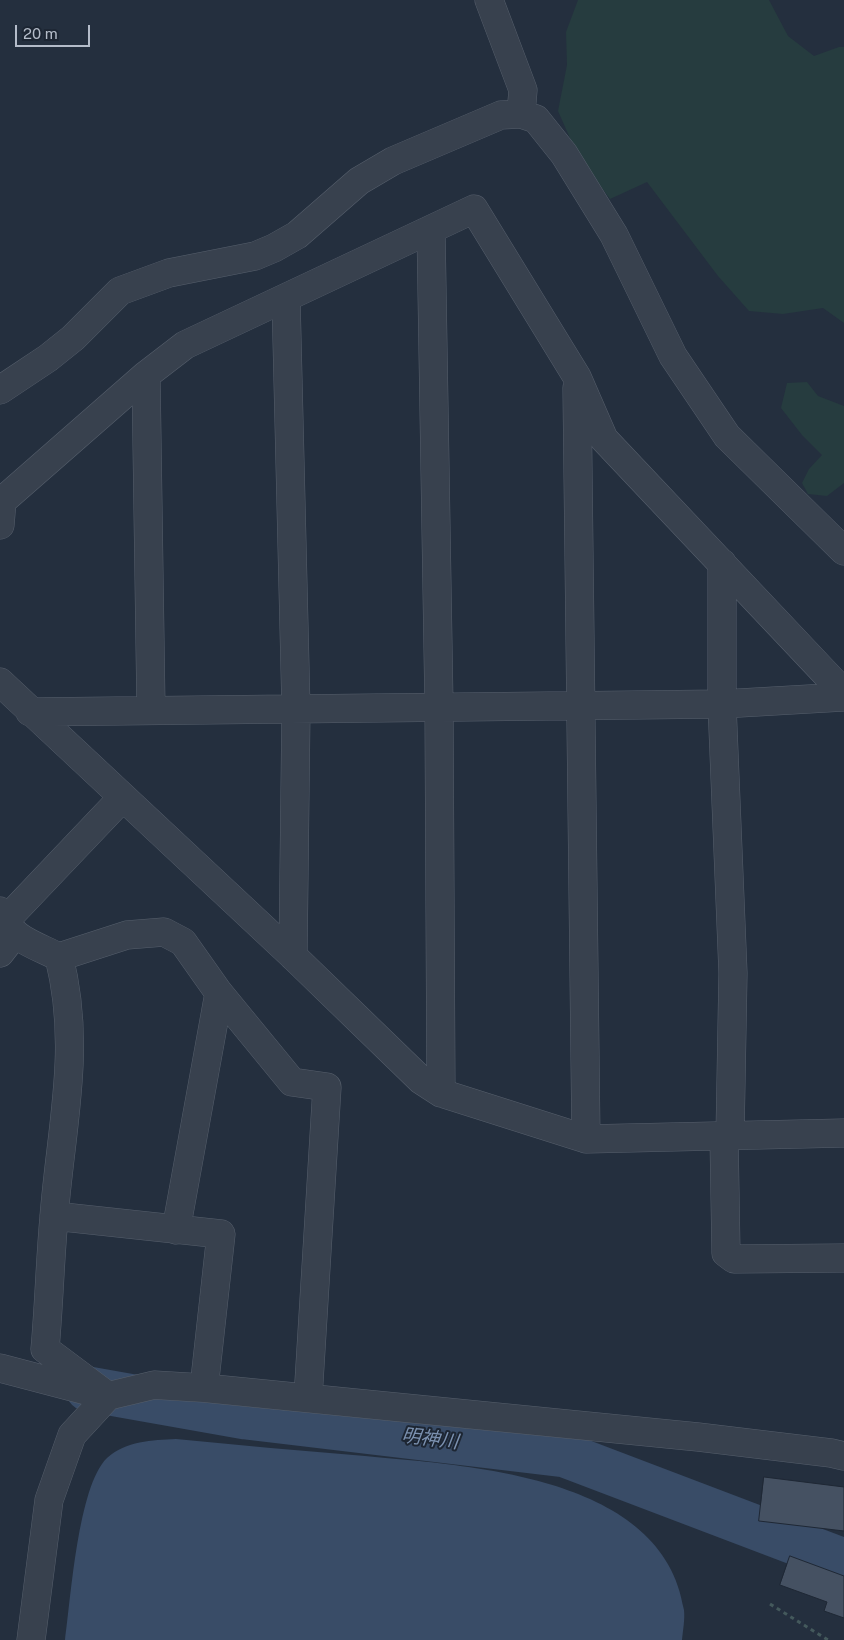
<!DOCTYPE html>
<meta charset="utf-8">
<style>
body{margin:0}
#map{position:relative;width:844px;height:1640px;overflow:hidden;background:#242f3e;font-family:"Public Sans",sans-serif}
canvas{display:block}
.scale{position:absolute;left:15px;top:25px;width:75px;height:22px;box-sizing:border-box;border:2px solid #b4bcc9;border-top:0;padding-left:6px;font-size:15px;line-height:18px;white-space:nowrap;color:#b4bcc9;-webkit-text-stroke:4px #1d2633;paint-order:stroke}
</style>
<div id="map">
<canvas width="844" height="1640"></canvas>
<div class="scale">20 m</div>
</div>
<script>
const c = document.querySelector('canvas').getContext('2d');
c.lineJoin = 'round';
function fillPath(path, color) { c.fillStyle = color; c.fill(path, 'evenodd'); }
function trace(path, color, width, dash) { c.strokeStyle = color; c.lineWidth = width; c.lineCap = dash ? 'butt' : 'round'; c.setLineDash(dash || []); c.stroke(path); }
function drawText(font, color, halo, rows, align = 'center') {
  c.font = font + ' "Public Sans","Noto Sans JP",sans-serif'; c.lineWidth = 4; c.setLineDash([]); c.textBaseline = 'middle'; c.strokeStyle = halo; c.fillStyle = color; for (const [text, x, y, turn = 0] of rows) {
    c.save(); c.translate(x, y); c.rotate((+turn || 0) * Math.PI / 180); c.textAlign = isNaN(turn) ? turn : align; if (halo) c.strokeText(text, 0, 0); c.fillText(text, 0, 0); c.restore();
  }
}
fillPath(new Path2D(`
 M578,0H769L788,36L814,56L839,47H844V323L823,308L783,314L749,311L718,276L647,182L610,199L577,154L558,111L567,65L566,32Z
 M807,382L818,396L844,406V483L827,496L808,494L802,483L809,469L822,455L802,435L781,408L787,383Z`), '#263c3f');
fillPath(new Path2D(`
 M176,1439C239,1445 302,1451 365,1456C469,1466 664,1475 684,1610C685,1619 683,1630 682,1640H65C71,1598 78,1486 107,1458C126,1441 152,1440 176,1439Z`), '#394c67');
trace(new Path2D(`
 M88,1389L246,1417L565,1455L844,1561`), '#394c67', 45);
const building = new Path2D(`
 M764,1477L844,1487V1531L759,1521Z
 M790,1556L844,1576V1618L824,1611L827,1602L780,1585Z`);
fillPath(building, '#455162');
trace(building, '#1f2835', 1);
const minor = new Path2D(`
 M489,0L523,90L521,114
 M431,230L439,706L441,1093
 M286,298L296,709L293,956
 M146,375L151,709
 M577,388L586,1139
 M0,390L48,358L73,338L120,291L169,273L255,256L274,248L297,235L359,181L393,161L501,115L521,114L536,119L564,154L614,235L673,356L727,436L844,551
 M0,525L2,501L146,375L185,345L474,209L577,377L604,439L844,693
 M722,563V704L733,973L730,1136
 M0,682L293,956L421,1080L441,1093L586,1139L844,1133
 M30,712L722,704L844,697
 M0,911C10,939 33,944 59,957C82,1048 61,1126 54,1217C50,1261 49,1305 45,1349L108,1396
 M0,923L4,922L122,798
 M0,953L14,935
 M59,957L127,935L164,932L183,942L219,993L292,1082L327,1087L308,1398
 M724,1136L726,1253L734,1259L844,1258
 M54,1216L221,1234L204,1388
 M176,1230L219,993
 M0,1368L95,1393
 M31,1640L49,1500L72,1435L108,1396L154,1385L204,1388L698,1437L831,1453L844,1456`);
trace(minor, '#565f6c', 29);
trace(new Path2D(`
 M770,1604L828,1640`), '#44595c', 3, [4, 4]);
trace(minor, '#38414e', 28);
drawText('italic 19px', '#7c92b1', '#1d2633', [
 ["明神川",430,1439,7]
]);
</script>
